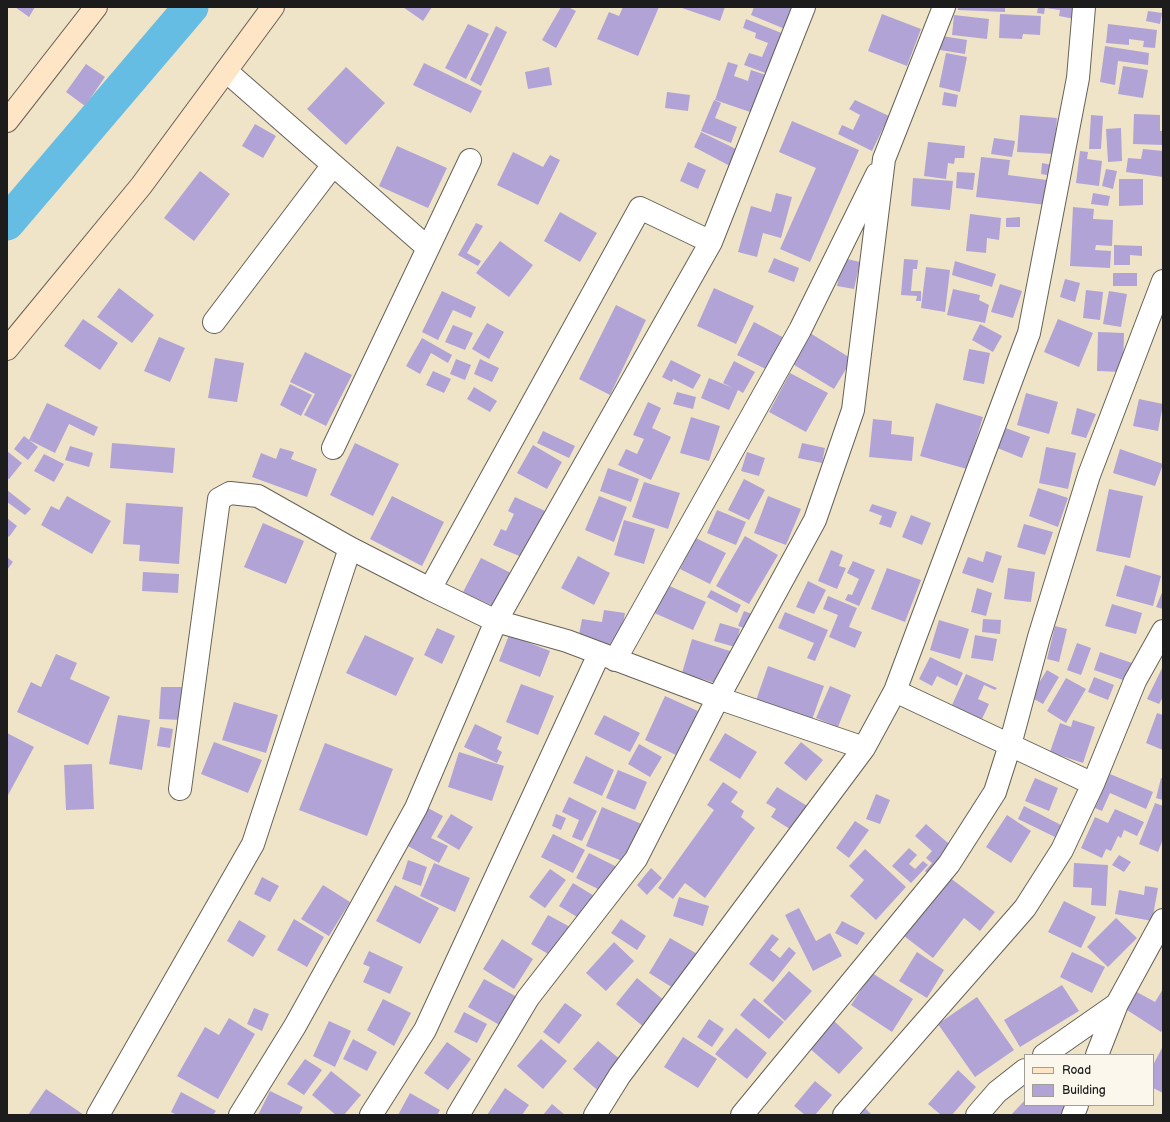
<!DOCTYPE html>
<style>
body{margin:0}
#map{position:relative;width:1170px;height:1122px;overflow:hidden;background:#f0e4c8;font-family:"Balsamiq Sans",sans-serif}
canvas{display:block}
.frame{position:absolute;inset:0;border:8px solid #1c1c1c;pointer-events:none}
.legend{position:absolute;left:1024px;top:1054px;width:130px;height:52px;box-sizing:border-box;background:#fbf7ec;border:1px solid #a29f99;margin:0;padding:5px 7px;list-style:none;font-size:12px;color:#1c1c1c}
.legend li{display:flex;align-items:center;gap:8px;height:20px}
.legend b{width:20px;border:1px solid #a29f99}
</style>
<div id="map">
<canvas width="1170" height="1122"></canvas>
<div class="frame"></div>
<ul class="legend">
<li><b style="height:5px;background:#fde5c5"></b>Road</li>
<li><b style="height:11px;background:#b1a3d6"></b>Building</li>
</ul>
</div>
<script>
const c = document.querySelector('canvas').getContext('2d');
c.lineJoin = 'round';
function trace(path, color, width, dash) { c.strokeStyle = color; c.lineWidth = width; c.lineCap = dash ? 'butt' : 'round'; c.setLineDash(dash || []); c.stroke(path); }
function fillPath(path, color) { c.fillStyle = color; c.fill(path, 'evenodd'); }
trace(new Path2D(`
 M7,223L191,7`), '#66bde3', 35);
fillPath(new Path2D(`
 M15,7H35L29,17Z
 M403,7H432L423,21Z
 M561,7H568L576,11L556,48L542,40Z
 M623,7H659L638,56L597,39L609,12L619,16Z
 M679,7H725L720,21Z
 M754,7L763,8L793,7L785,29L751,15Z
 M958,7H1005V12L958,10Z
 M1038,7H1077L1075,19L1059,16L1060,10L1045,8L1044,14L1037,13Z
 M1148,11L1162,13L1160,24L1146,21Z
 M882,14L921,29L907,66L868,51Z
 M1000,14L1041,16L1040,35L1023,34L1022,39L999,38Z
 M954,15L989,19L987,39L952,35Z
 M746,19L784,34L768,74L744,65L749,53L762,57L768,43L755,38L756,33L743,28Z
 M468,24L489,34L466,79L445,68Z
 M1108,24L1157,30L1155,48L1143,47L1144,41L1129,39V45L1106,43Z
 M496,26L507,32L481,86L470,80Z
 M942,36L967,40L965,54L940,50Z
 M1105,46L1149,53L1148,65L1118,61L1115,85L1100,82Z
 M946,53L967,57L960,92L939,87Z
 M728,62L738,65L734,76L748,81L751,70L769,76L756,114L715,100Z
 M424,63L482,91L471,113L413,85Z
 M86,64L105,77L85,106L66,92Z
 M1123,66L1148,70L1143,98L1118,94Z
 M346,67L385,103L346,145L307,109Z
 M549,67L552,85L528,89L525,72Z
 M667,92L690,95L688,111L665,108Z
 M944,92L958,95L956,107L942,105Z
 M714,100L721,103L715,118L737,127L731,143L701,131Z
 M855,100L889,116L872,151L838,134L842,125L853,130L860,115L849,109Z
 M1134,114L1160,115V131H1163V145L1133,144Z
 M1020,115L1057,118L1054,154L1017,152Z
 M1091,115L1103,116L1101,149H1089Z
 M792,121L859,150L810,262L780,249L816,168L779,152Z
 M255,124L276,136L263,158L242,146Z
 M1121,128L1122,161L1108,162L1106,129Z
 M701,132L738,150L730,166L694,147Z
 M994,138L1015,141L1012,157L991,154Z
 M928,142L965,146L964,158H955L954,164L948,163L946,179L924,176Z
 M397,146L447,168L428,208L379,186Z
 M1143,149L1163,151V177L1126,172L1128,158L1141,159Z
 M1080,151L1088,152L1087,159L1102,161L1099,186L1076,183Z
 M513,152L543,167L550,155L560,160L538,205L497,185Z
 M981,157L1010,160L1008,175L1047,180V175L1041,174L1042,163L1052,165L1047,205L976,197Z
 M688,162L706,170L698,189L680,181Z
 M1106,169L1117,171L1113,189L1102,186Z
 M200,171L230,194L194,241L164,218Z
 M957,172L975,173L973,190L956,188Z
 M913,178L953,181L950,210L911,206Z
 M1119,179H1143V205L1119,206Z
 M776,193L792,197L781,238L763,233L757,257L738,252L751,206L771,212Z
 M1093,193L1110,196L1108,206L1091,204Z
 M1073,207L1094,209L1093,219L1113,220L1112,246L1096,245L1095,250L1111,251L1110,268L1070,266Z
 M560,212L597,233L580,262L544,241Z
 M970,214L1001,218L999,240L987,238L986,253L966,251Z
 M1020,217V227H1006V218Z
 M476,223L483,226L467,253L481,261L478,266L458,255Z
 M500,241L533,265L509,297L476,273Z
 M1114,245L1142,246V256L1130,255V265H1114Z
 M774,258L799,268L794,282L768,272Z
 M843,258L860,262L854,289L837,286Z
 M904,259L918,260L917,269H913L911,291H921V301H916L917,296L901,295Z
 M955,261L996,274L992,287L952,275Z
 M926,267L950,270L945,312L921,308Z
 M1113,273H1137V286H1113Z
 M1065,279L1080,283L1075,302L1060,297Z
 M1000,284L1022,291L1013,318L991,312Z
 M119,288L154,315L132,343L97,317Z
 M714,288L754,306L736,344L697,326Z
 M953,289L980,295L979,300L989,305L985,323L947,315Z
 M1086,290L1103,292L1100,320L1083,318Z
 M442,291L476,307L471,318L453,310L438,340L422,332Z
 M1109,291L1127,294L1121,327L1103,324Z
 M616,305L646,320L610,395L579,379Z
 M83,319L118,343L100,370L64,346Z
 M1058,319L1093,333L1079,367L1044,352Z
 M754,322L790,341L774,373L737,355Z
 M487,323L504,332L489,359L472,349Z
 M980,324L1002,336L993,352L972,340Z
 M453,325L473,333L465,350L445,342Z
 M1098,332L1124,333L1123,372L1097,371Z
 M810,333L852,359L834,389L791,363Z
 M159,337L185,348L170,382L144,371Z
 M422,338L452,355L448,363L431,353L420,374L406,366Z
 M969,349L990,353L984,384L963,380Z
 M305,352L352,375L326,426L304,415L315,394L290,382Z
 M215,358L244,363L237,402L208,398Z
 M456,359L471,365L465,380L450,374Z
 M480,359L499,368L492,382L474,374Z
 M671,360L701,375L693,389L673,379L672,382L662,377Z
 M734,361L755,372L743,393L738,390L729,410L701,398L709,378L733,388L723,383Z
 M433,371L451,379L444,393L426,385Z
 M790,373L828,393L806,432L769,412Z
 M290,384L312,395L301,416L280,405Z
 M474,387L497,401L490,412L467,399Z
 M677,392L696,397L693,409L673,404Z
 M1026,393L1058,402L1049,434L1017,425Z
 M1139,399L1163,404L1158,431L1133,426Z
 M648,402L661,408L652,428L671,437L651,480L618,465L626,449L637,454L644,439L633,435Z
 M47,403L98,427L94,436L69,424L55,453L29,440Z
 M936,403L983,417L967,469L920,456Z
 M1077,408L1096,414L1086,438L1071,434Z
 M691,417L720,426L709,461L680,453Z
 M873,419L892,421L891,434L914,437L912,461L869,457Z
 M1003,427L1030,437L1022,458L995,447Z
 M543,431L575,446L569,458L537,443Z
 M24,436L38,447L28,460L14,449Z
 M112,443L175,448L173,473L110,468Z
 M355,443L399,464L373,516L330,495Z
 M802,443L825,448L822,463L798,458Z
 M533,445L562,462L547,489L517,473Z
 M70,446L93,453L89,467L65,460Z
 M1046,447L1076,453L1068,489L1039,483Z
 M280,448L294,452L291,459L317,469L307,497L252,477L261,453L276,459Z
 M1120,449L1163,464L1155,486L1113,473Z
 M7,451L22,463L9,479L7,478Z
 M747,452L765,458L759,476L741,471Z
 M44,454L64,464L54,482L34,471Z
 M608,468L639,479L631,502L600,491Z
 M744,479L765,490L749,520L728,510Z
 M644,482L680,493L668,529L632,517Z
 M1038,488L1068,498L1058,527L1029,516Z
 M1109,489L1143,496L1130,558L1096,551Z
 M7,490L31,509L25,515L7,502Z
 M67,496L111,521L92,554L41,525L51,506L59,510Z
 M392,496L444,522L422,566L370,539Z
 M599,496L627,507L614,542L585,530Z
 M768,496L801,509L786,545L754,533Z
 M515,497L545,511L524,558L493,545L501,529L506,531L514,514L508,511Z
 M126,503L183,507L179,564L139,561L140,545L123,544Z
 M872,504L897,512L891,528L879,524L882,516L869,511Z
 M717,510L746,522L736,545L707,533Z
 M911,515L931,523L922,545L902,537Z
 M7,518L17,526L9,537L7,535Z
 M624,520L655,529L644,564L614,555Z
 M263,523L304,541L286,584L244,567Z
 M1024,524L1053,532L1045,555L1017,547Z
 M745,536L778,555L749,604L716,586Z
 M696,538L726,553L710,584L680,569Z
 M831,550L843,555L839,566L846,568L837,589L818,581Z
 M986,551L1002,556L993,583L962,573L968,557L983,562Z
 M578,556L610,573L594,605L561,588Z
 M7,557L13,562L7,570Z
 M481,558L517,576L500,609L463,592Z
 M853,561L875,570L859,606L845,600L848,594L852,595L859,579L847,573Z
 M1125,565L1161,576L1153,606L1116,596Z
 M887,568L921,580L905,622L871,609Z
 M1008,568L1035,572L1031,602L1004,599Z
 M143,572L179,574L178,593L142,591Z
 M808,581L826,590L814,614L796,607Z
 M665,584L706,602L693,630L652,612Z
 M977,588L992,593L986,616L971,612Z
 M711,590L741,605L737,613L707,597Z
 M1163,590V609L1156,607Z
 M828,596L857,608L849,627L862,632L855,648L829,637L838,615L823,609Z
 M1112,604L1142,613L1136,634L1105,626Z
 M604,610L625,613L619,647L578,640L582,619L602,622Z
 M744,611L758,616L752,631L738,626Z
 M785,612L828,630L815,661L807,658L814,643L778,628Z
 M983,619L1001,620L1000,634L982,632Z
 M939,620L969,629L960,659L930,650Z
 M720,623L740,629L735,647L714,641Z
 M1055,626L1067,629L1059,662L1047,659Z
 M437,628L455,636L442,664L424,655Z
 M365,635L414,658L396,696L346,673Z
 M509,635L550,651L540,677L499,661Z
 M975,635L997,639L993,661L971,658Z
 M692,639L733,652L722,685L682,673Z
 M1077,643L1091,648L1081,675L1067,670Z
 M1100,652L1132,663L1126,681L1094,670Z
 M56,654L77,663L70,679L110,697L88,745L17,712L31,682L41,687Z
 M930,657L963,673L957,686L937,676L932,686L919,679Z
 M768,666L824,686L809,728L753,709Z
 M1163,666V697L1159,704L1147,699Z
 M1047,670L1059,677L1043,704L1030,697Z
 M966,674L997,688L995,690L984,685L978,699L989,704L982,719L952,705Z
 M1094,677L1114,685L1108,700L1088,692Z
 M1066,678L1086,689L1066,723L1047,711Z
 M521,684L554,696L538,735L506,722Z
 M830,686L851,695L838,727L816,718Z
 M161,687H183L182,720L159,719Z
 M665,696L698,711L678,756L645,740Z
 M234,702L278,715L266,753L222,740Z
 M1157,713L1163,715V750L1146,743Z
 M118,715L150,720L142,770L109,764Z
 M604,715L640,733L630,752L594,734Z
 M1073,720L1095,727L1083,763L1050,752L1060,723L1071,727Z
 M475,724L502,737L497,749L502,752L497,763L464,747Z
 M160,727L173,729L170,748L157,746Z
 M7,733L34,747L7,797Z
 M725,733L757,752L740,779L709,760Z
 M214,742L262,760L248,793L201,774Z
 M801,742L823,760L806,781L784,763Z
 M325,743L393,769L367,836L299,810Z
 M639,744L662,757L650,777L628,764Z
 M459,752L504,766L492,801L448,787Z
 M586,756L614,770L602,796L573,783Z
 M92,764L94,809L66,810L64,765Z
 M618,770L647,782L635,810L606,798Z
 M1110,774L1153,792L1146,809L1110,793L1102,811L1095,808Z
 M1035,778L1058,788L1049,811L1025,801Z
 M1161,778L1163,779V800L1156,798Z
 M723,782L738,792L731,802L744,811L741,817L755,828L705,898L685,883L673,899L658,888L714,810L707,805Z
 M777,787L812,809L796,833L771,817L776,809L766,803Z
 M876,794L890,800L880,824L866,819Z
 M569,797L597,811L582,841L572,837L579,820L562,812Z
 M1155,803L1163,806V839L1158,852L1139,844Z
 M1024,806L1061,825L1055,837L1018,819Z
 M602,807L644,825L627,863L586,846Z
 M428,808L443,816L431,838L448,846L439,863L408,846Z
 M1115,809L1144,822L1137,836L1124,830L1121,838L1118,836L1111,851L1106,849L1102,858L1081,848L1095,817L1108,823Z
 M451,814L473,827L459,850L437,837Z
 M556,814L566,818L561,830L552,826Z
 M1007,815L1031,831L1011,863L986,847Z
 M855,821L869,830L849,858L836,848Z
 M926,824L955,849L931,877L925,871L932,863L926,858L932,851L915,836Z
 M553,834L585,850L573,873L541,857Z
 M909,848L917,855L909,864L915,869L923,861L928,865L911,883L892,866Z
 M865,849L906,887L876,920L850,896L864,880L849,866Z
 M589,853L619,868L606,893L576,878Z
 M1119,855L1131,862L1124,872L1112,865Z
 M408,860L427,867L421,886L402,879Z
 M434,863L470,878L455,912L420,896Z
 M1074,863L1108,865L1106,906L1091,905L1092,888L1073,887Z
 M651,868L662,878L647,895L637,885Z
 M550,869L566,880L545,908L529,897Z
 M262,877L279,886L270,902L254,894Z
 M949,877L995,912L980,931L964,918L933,958L904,936Z
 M573,883L596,897L582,920L559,906Z
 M323,885L350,902L329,936L301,919Z
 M395,885L439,908L420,944L376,921Z
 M1145,886L1158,888L1152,921L1115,914L1119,890L1144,895Z
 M679,897L709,906L703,926L673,916Z
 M1064,901L1096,917L1081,948L1048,932Z
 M799,908L816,941L830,933L842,956L813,971L785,915Z
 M548,915L572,928L555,958L531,944Z
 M1116,918L1137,938L1108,967L1087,947Z
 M294,919L324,937L307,967L277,950Z
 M621,919L646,936L637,950L611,933Z
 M239,920L266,936L253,957L227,941Z
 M842,921L865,933L857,945L835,933Z
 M772,934L779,939L770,950L780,958L789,947L796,953L773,982L749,964Z
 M670,938L699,955L678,991L649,973Z
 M502,939L533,959L514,989L483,969Z
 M614,942L634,961L606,991L586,973Z
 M369,951L403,967L390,994L363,982L370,967L363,964Z
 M917,952L944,970L927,998L899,981Z
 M1072,952L1105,967L1092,993L1060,977Z
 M789,971L812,991L785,1021L763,1001Z
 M872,973L913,999L892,1032L851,1005Z
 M637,978L666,1002L645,1028L616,1004Z
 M484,979L519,998L503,1027L468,1007Z
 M1062,985L1079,1011L1020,1047L1004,1020Z
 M1163,989V1029L1161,1032L1124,1008L1135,991L1155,1002Z
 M977,997L1014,1050L975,1077L938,1024Z
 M754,998L784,1022L769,1039L740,1015Z
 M383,999L411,1013L394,1046L367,1030Z
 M565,1003L582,1015L559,1044L543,1032Z
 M254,1008L269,1014L262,1031L247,1024Z
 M464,1012L487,1024L477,1043L454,1032Z
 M229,1018L255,1034L218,1099L177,1076L205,1027L219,1035Z
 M709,1019L724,1029L712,1047L697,1037Z
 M833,1020L863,1048L839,1074L808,1047Z
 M329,1021L351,1031L335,1067L313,1056Z
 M736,1028L767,1053L747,1079L715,1054Z
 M683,1037L717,1059L698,1088L664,1067Z
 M353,1039L377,1052L367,1071L343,1059Z
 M541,1039L567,1061L543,1089L517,1066Z
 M598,1041L627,1065L602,1094L573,1069Z
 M447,1042L471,1059L448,1090L424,1073Z
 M1163,1046V1093L1153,1088V1065Z
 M305,1059L322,1070L304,1095L287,1084Z
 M958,1070L976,1087L952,1115H941L928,1104Z
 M331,1071L361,1095L344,1115H336L312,1095Z
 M815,1081L832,1095L815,1115H805L794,1106Z
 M505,1088L529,1105L522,1115H487Z
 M46,1089L84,1115H28Z
 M270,1091L303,1107L299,1115H258Z
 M181,1092L216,1111L213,1115H177L171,1112Z
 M410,1093L440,1110L437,1115H398Z
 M1025,1100V1105H1071L1062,1115H1011Z
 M552,1104L565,1115H543Z
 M865,1108L872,1115H858Z`), '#b1a3d6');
const minor = new Path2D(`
 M226,71L428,248
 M711,242L640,208L430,589L496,621L567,641L718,698L864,748
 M214,322L333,165
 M333,448L470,160
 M615,660L800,330L877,174
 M895,691L1093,784
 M180,789L219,499L230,493L258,496L350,548
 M1044,1055L1117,1004
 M1097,1055L1117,1004L1163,920
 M98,1115L253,844L350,548L430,589
 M240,1115L295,1026L416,808L496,621L711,242L804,7
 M371,1115L425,1030L599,654
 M458,1115L528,998L636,859L718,698L815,520L853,410L884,159L944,7
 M595,1115L620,1075L864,748L895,691L1029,333L1078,78L1084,7
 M742,1115L949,864L995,792L1010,745L1039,637L1089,475L1163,281
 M844,1115L1025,908L1062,850L1093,784L1135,681L1163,631
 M977,1115L997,1092L1025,1070
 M1073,1115L1077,1105`);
const secondary = new Path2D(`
 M7,121L96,7
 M7,349L141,186L273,7`);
trace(minor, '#666258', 24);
trace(secondary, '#666258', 24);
trace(minor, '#fff', 22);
trace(secondary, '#fde5c5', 22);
</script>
